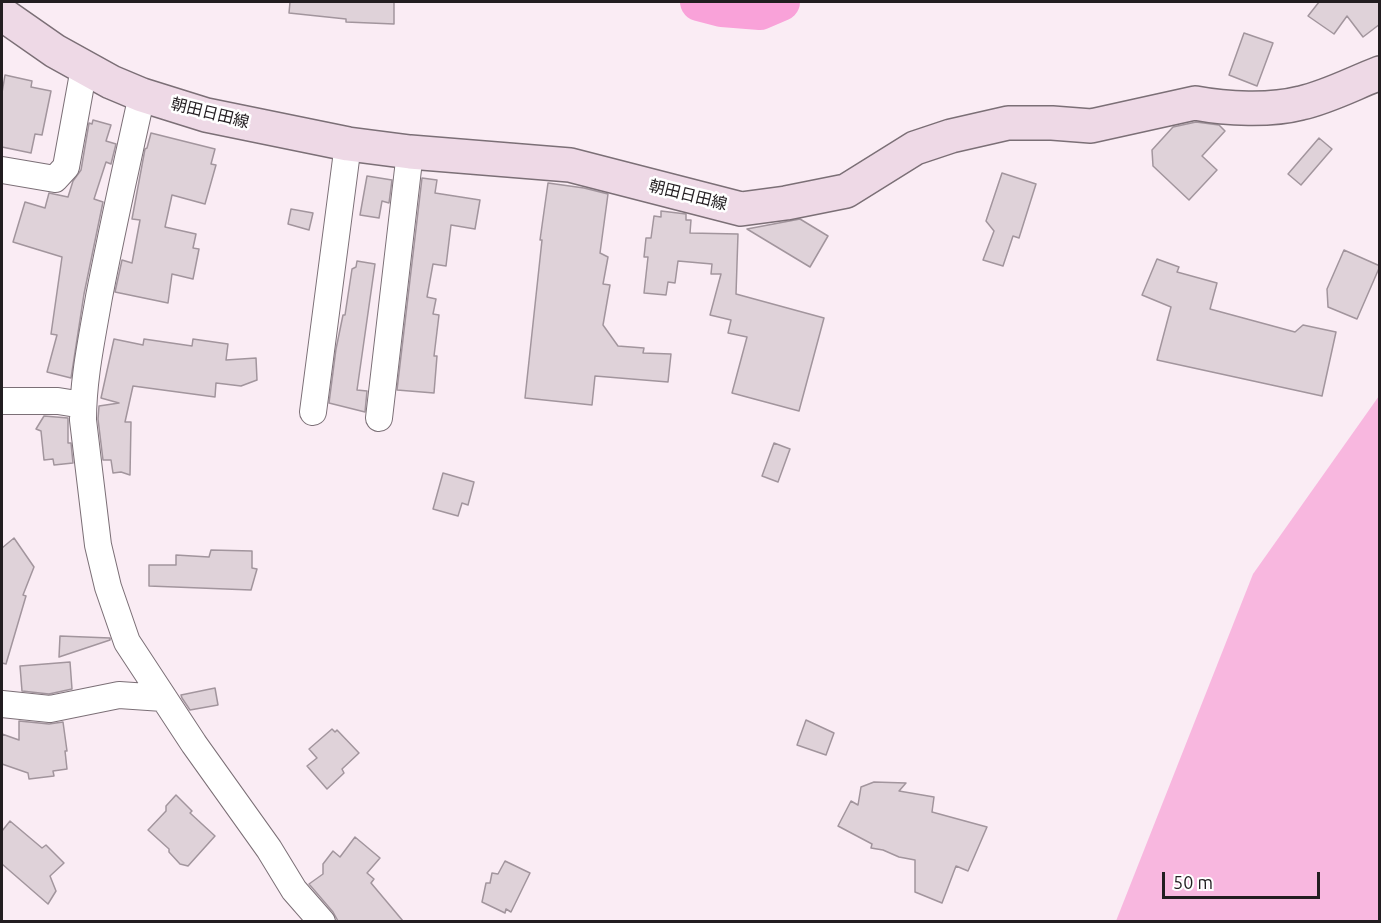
<!DOCTYPE html>
<meta charset="utf-8">
<style>
body{margin:0}
#map{position:relative;width:1381px;height:923px;overflow:hidden;background:#faecf4;font-family:Ubuntu,sans-serif}
canvas{display:block}
.frame{position:absolute;inset:0;border:3px solid #221d20;pointer-events:none}
.scale{position:absolute;left:1162px;top:872px;width:158px;height:27px;box-sizing:border-box;border:3px solid #221d20;border-top:0;padding-left:8px;font-size:18px;line-height:21px;white-space:nowrap;color:#221d20;-webkit-text-stroke:4px #fff;paint-order:stroke}
</style>
<div id="map">
<canvas width="1381" height="923"></canvas>
<div class="frame"></div>
<div class="scale">50 m</div>
</div>
<script>
const c = document.querySelector('canvas').getContext('2d');
c.lineJoin = 'round';
function fillPath(path, color) { c.fillStyle = color; c.fill(path, 'evenodd'); }
function trace(path, color, width, dash) { c.strokeStyle = color; c.lineWidth = width; c.lineCap = dash ? 'butt' : 'round'; c.setLineDash(dash || []); c.stroke(path); }
function drawText(font, color, halo, rows, align = 'center') {
  c.font = font + ' Ubuntu,"Noto Sans JP",sans-serif'; c.lineWidth = 5; c.setLineDash([]); c.textBaseline = 'middle'; c.strokeStyle = halo; c.fillStyle = color; for (const [text, x, y, turn = 0] of rows) {
    c.save(); c.translate(x, y); c.rotate((+turn || 0) * Math.PI / 180); c.textAlign = isNaN(turn) ? turn : align; if (halo) c.strokeText(text, 0, 0); c.fillText(text, 0, 0); c.restore();
  }
}
fillPath(new Path2D(`
 M1379,396V921H1116L1253,574Z`), '#f8b7df');
trace(new Path2D(`
 M699,2L722,8L760,11L781,2`), '#f9a2d9', 38);
const building = new Path2D(`
 M290,2H394V24L346,22V19L289,13Z
 M1319,2H1380V24L1363,37L1347,16L1334,34L1308,16Z
 M1244,33L1273,43L1257,86L1229,75Z
 M5,75L32,81L31,87L51,91L42,135L35,134L31,153L2,147V93Z
 M93,120L111,125L106,141L116,144L111,164L106,162L94,199L103,202L84,294L71,378L47,372L57,335L51,334L62,257L13,242L25,202L45,208L49,193L68,197L73,181L81,170L89,123L92,124Z
 M1196,122L1219,125L1225,131L1202,156L1217,170L1189,200L1153,166L1152,150L1173,127Z
 M151,133L215,149L211,164L216,165L205,204L172,195L165,227L196,234L193,248L199,249L193,279L172,274L168,303L115,292L122,260L132,263L140,220L132,219L145,149L147,148Z
 M1319,138L1332,149L1301,185L1288,174Z
 M1002,173L1036,184L1019,238L1013,236L1003,266L983,260L994,231L986,221Z
 M367,176L392,180L389,203L382,201L379,218L360,215Z
 M422,178L437,180L435,193L480,200L475,229L451,225L446,266L433,264L427,297L436,299L433,314L439,315L434,356H437L434,393L397,390Z
 M548,183L584,188L608,194L600,253L608,257L603,284L610,285L603,325L618,346L644,348L643,353L671,354L668,382L595,376L592,405L525,398L542,240H540Z
 M291,209L313,213L309,230L288,224Z
 M661,211L686,214V220H691L690,233L738,234L736,294L824,318L799,411L732,393L747,337L728,333L731,320L710,315L721,274H711L712,264L678,261L675,283L668,282L666,295L644,293L648,257H644L646,238H651L654,216L661,217Z
 M800,219L828,236L810,267L747,229Z
 M1344,250L1380,266L1357,319L1328,307L1327,289Z
 M1157,259L1179,267L1177,272L1217,283L1210,309L1295,332L1303,325L1336,332L1322,396L1157,360L1171,307L1142,295Z
 M357,261L375,264L357,390L367,391L365,412L329,403L336,349L343,315H345L352,269L356,267Z
 M114,339L143,345L144,339L192,346L193,339L228,344L226,360L256,358L257,380L241,386L216,383L215,397L133,386L125,422H131L130,475L121,472L113,473L111,460H103L98,419L99,406L119,403L101,398Z
 M44,416L68,418V443H71L73,463L54,465L53,459L44,460L41,431L36,429Z
 M774,443L790,449L778,482L762,476Z
 M443,473L474,482L468,505L462,503L458,516L433,509Z
 M14,538L34,567L23,595L26,596L6,664L2,663V548Z
 M211,550L252,551V568L257,569L251,590L149,586V565H176V555L209,557Z
 M60,636L110,638V640L59,657Z
 M70,662L72,689L49,694L22,691L20,666Z
 M215,688L218,705L190,710L182,698L181,695Z
 M806,720L834,733L826,755L797,745Z
 M19,721L49,724L63,722L67,751H65L67,769L53,771L54,776L29,779L28,773L2,764V734L19,740Z
 M332,729L335,732L337,730L359,753L342,769L344,773L327,789L307,766L317,758L309,749Z
 M874,782L906,783L899,791L934,797L932,812L987,827L968,871L956,866L942,903L915,892V860L899,857L883,850L871,848L872,844L838,826L851,801L858,805L861,787Z
 M176,795L192,811L190,813L215,836L188,866L180,864L169,852V849L148,830L166,811V806Z
 M10,821L42,848L46,845L64,863L50,876L56,891L48,904L2,864V831Z
 M355,837L380,858L367,873L374,879L371,883L403,921H338L333,912L309,884L323,874V864L333,851L340,857Z
 M505,861L530,873L511,912L506,909L505,913L482,902L486,883H490L492,873L498,874Z`);
fillPath(building, '#dfd2d9');
trace(building, '#a2959d', 1.5);
const street = new Path2D(`
 M142,95C127,162 112,230 99,297C92,338 83,379 83,420L98,545L108,587L127,642L194,744L269,849L294,890L322,922
 M2,170L55,179L66,167L84,68
 M2,401H58L83,405
 M313,412L348,144
 M379,418L410,152
 M2,704L50,709L119,695L163,698`);
const secondary = new Path2D(`
 M2,14L55,51L111,82L142,95L206,115L348,144L410,152L570,165L741,209L786,203L846,191L915,148L951,136L1008,123H1052L1091,126L1195,103C1227,109 1270,111 1301,103C1328,97 1354,83 1380,73`);
trace(street, '#7b6f76', 28);
trace(secondary, '#7b6f76', 36);
trace(street, '#fff', 26);
trace(secondary, '#eed9e6', 33);
drawText('16px', '#221d20', '#fff', [
 ["朝田日田線",210,113,14],
 ["朝田日田線",688,195,14]
]);
</script>
